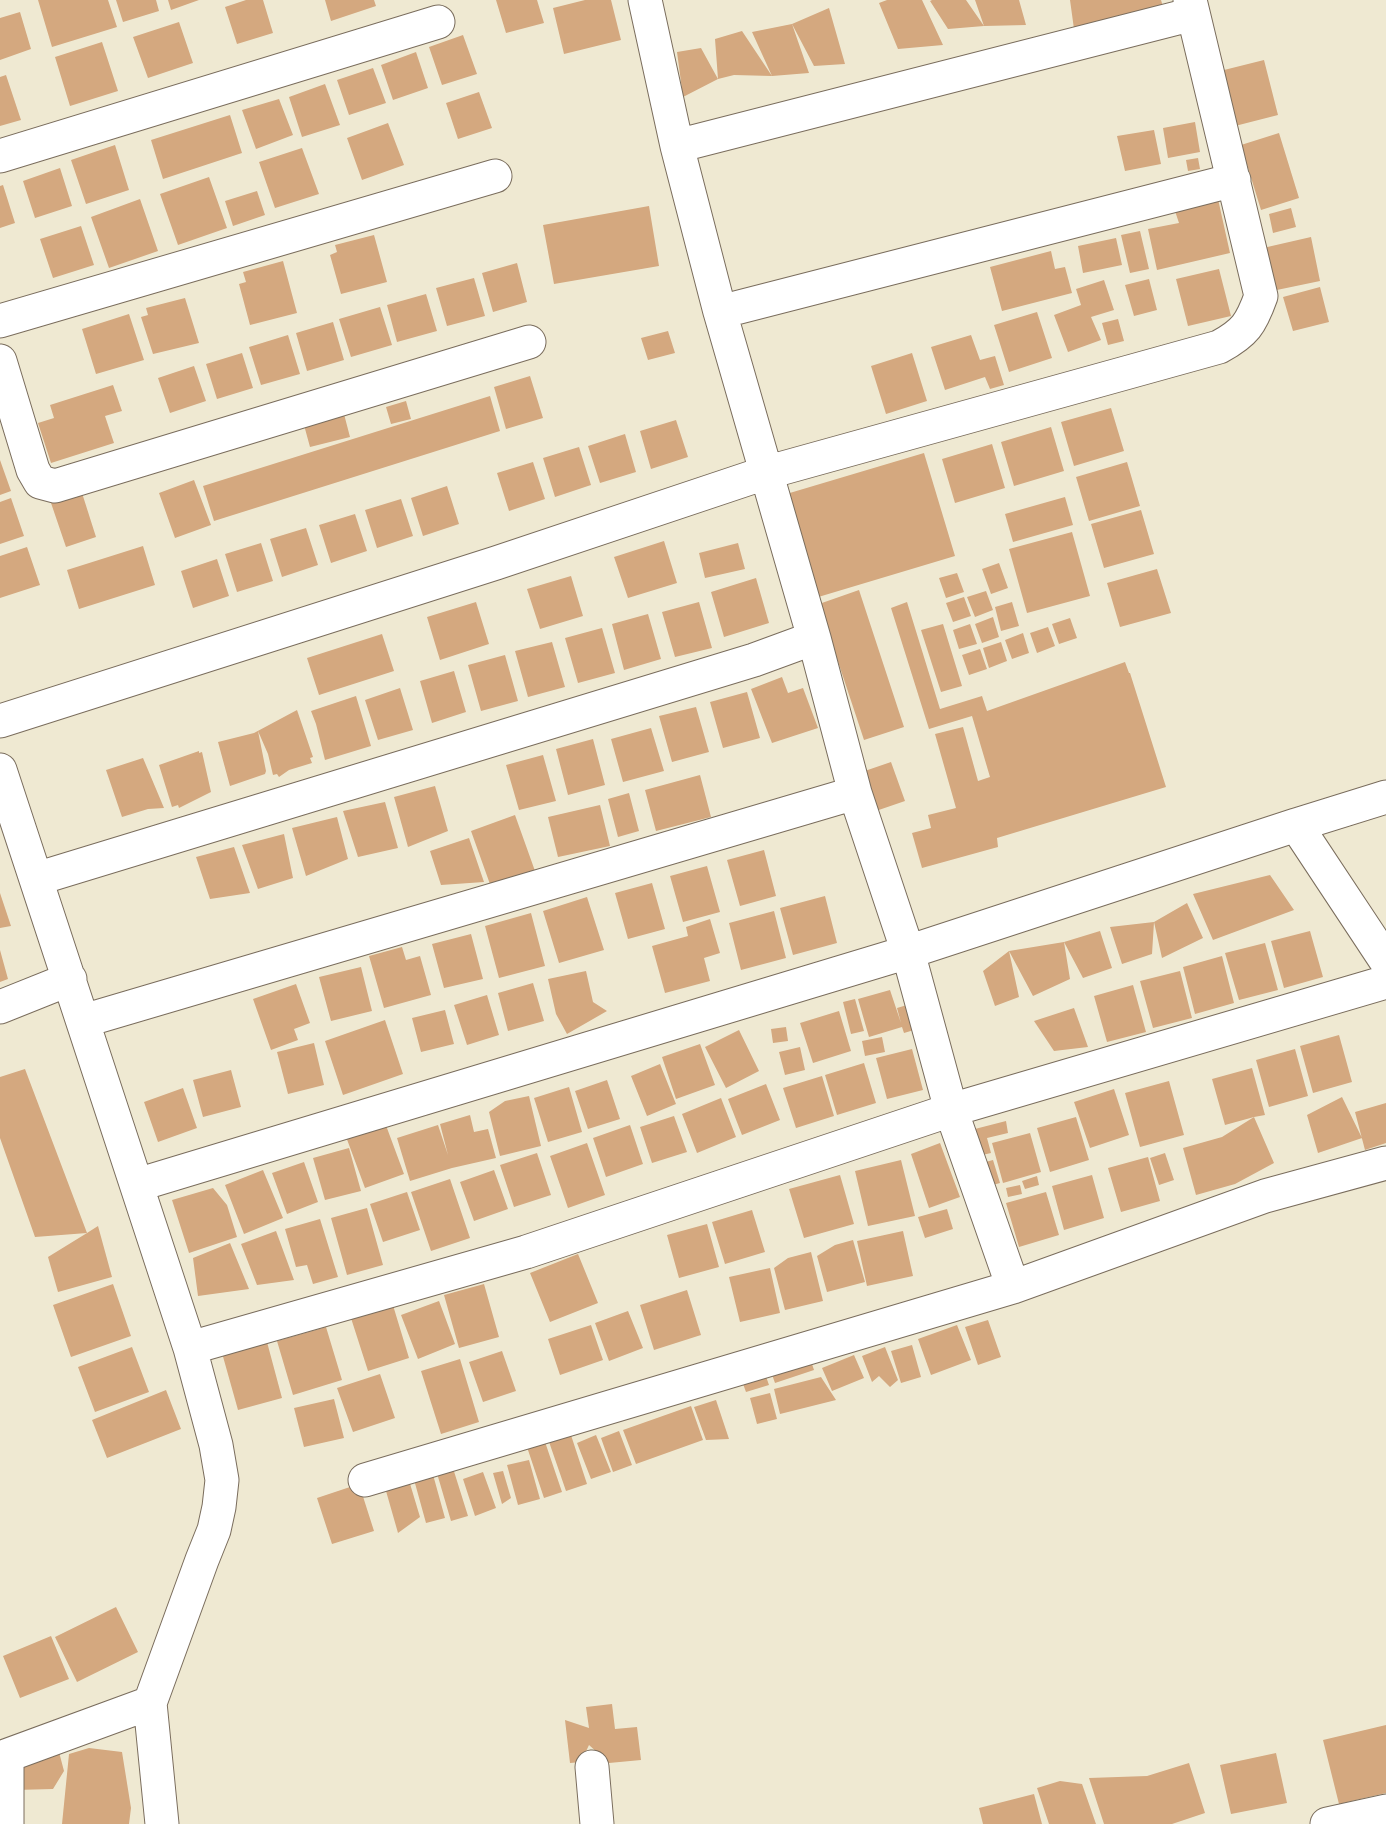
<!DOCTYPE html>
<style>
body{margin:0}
canvas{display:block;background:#efe9d2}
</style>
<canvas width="1386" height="1824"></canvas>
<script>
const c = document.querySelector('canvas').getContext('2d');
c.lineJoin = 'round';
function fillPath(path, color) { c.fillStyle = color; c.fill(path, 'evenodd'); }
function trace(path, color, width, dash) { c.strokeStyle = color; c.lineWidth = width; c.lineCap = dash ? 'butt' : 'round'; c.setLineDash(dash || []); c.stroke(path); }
fillPath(new Path2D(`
 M38,0H108L117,27L52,47Z
 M116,0H156L159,11L123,22Z
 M168,0H199L171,10Z
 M246,0H263L273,33L237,44L225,7Z
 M325,0H374L376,6L331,21Z
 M496,0H537L544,23L506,33Z
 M585,0H611L621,40L564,54L553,8Z
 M887,0H922L943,45L898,49L879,3Z
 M932,0H966L984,26L948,29L930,1Z
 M975,0H1019L1026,25L984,26Z
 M1070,0H1161L1164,10L1074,29Z
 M829,8L845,64L814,66L792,24Z
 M20,12L31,49L0,60V18Z
 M179,22L193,63L148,78L133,37Z
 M792,24L809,73L772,76L734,75L718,79L683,97L677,52L701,48L718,79L715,39L742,31L772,76L752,32Z
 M463,35L477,74L442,85L429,47Z
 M102,42L118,91L70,106L55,57Z
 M416,52L428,88L393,100L381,65Z
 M1264,60L1278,115L1235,126L1220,71Z
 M373,68L386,103L349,115L337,80Z
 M6,75L21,120L0,126V77Z
 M325,84L340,125L302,137L289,97Z
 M479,92L492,128L458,139L446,103Z
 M279,99L293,135L256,149L242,110Z
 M230,115L242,153L163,179L151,140Z
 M1195,122L1200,152L1168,158L1163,128Z
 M388,123L404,165L362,180L347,138Z
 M1154,130L1161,164L1125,171L1117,136Z
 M1279,133L1299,198L1261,210L1241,145Z
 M115,145L129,190L86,204L71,160Z
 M302,148L319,194L275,208L259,162Z
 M1198,158L1200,169L1188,171L1186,160Z
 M60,168L72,206L35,218L23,181Z
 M209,177L227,228L178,245L160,194Z
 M3,185L15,223L0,228V186Z
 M257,191L265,215L233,226L225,201Z
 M140,199L158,251L109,268L91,217Z
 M1218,199L1230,253L1157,270L1148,229L1179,223L1174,208Z
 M649,206L659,266L554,284L543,225Z
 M1291,208L1296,227L1273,233L1269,214Z
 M81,226L94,265L53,278L40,239Z
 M1140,231L1149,269L1130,273L1121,235Z
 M374,235L387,282L341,294L330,255L337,252L335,245Z
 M1311,237L1320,281L1272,291L1263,248Z
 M1116,238L1122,265L1083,273L1078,246Z
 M1051,251L1055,269L1065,267L1072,293L1002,311L990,267Z
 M283,261L297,313L250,325L239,284L246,282L243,272Z
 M517,263L527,302L493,312L482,273Z
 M1219,269L1231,316L1188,326L1176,279Z
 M474,278L485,316L447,326L436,288Z
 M1149,279L1157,310L1134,316L1125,285Z
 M1104,280L1114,310L1091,317L1101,340L1068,352L1054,315L1081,305L1076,289Z
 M1320,287L1329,322L1293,331L1283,297Z
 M426,294L437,331L397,342L387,305Z
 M185,298L199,343L153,354L141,317L148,315L146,308Z
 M380,307L392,345L351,357L339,319Z
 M1037,312L1052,358L1009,372L994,325Z
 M129,314L144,360L96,374L82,329Z
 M1118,319L1124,341L1108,345L1102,323Z
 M333,322L344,360L307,371L296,333Z
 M668,331L675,353L648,360L641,338Z
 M288,335L300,374L261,385L249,347Z
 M971,335L980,360L995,356L1004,385L990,389L985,377L945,390L931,347Z
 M242,353L253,388L217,399L206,364Z
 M912,353L927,401L886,414L871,366Z
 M194,366L206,401L170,413L158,378Z
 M530,376L543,418L506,429L494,387Z
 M113,385L122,411L105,416L114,443L51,463L38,423L54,418L50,405Z
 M490,396L500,431L214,521L203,486Z
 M406,401L411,419L391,424L386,407Z
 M1111,408L1124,451L1074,466L1061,422Z
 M344,414L350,437L310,447L304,425Z
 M676,420L688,457L651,469L640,431Z
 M1051,427L1064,471L1014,486L1001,442Z
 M625,434L636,472L600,483L588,446Z
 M992,444L1005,488L955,503L942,459Z
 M579,447L591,485L555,497L543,458Z
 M924,453L955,556L815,598L783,495Z
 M0,460L11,491L0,495Z
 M533,462L545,499L509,511L497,473Z
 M1127,462L1140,506L1089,521L1076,477Z
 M194,480L211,525L175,538L159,493Z
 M447,486L459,524L423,536L411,498Z
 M82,493L96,537L66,547L51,503Z
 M1065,497L1073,525L1013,542L1005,514Z
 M11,498L24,536L0,544V502Z
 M401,499L413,536L377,548L365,510Z
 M1141,510L1154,554L1104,568L1091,524Z
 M355,514L367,551L331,563L319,525Z
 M306,528L318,565L282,577L270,539Z
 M1072,532L1090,596L1027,613L1009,549Z
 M664,541L677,583L628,598L614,557Z
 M261,543L273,581L237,592L225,554Z
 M738,543L745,569L705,578L699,553Z
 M143,546L155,585L79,609L67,570Z
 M27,547L40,585L0,598V556Z
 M217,559L229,596L193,608L181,571Z
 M999,563L1008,588L991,594L982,569Z
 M1157,569L1171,613L1120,627L1107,583Z
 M957,573L964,592L946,598L939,578Z
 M571,576L583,616L540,629L527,589Z
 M756,578L769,623L724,637L711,592Z
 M859,590L904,727L864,740L819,604Z
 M986,591L993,610L975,617L967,597Z
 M964,597L971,616L953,622L946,603Z
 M476,602L489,644L440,660L427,617Z
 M699,602L712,648L675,657L662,612Z
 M907,602L940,709L982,696L987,711L1125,662L1129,673H1130L1166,787L997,838L998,847L922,868L912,833L931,828L928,815L956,808L935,734L963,727L978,781L990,777L972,716L929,729L891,608Z
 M1012,602L1019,626L1001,631L995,607Z
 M648,614L661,659L624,670L612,624Z
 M993,617L999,637L982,643L975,624Z
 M1070,618L1077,638L1059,644L1052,624Z
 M943,624L962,686L941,692L921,630Z
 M970,624L977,644L959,649L953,630Z
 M1048,627L1055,646L1037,653L1030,633Z
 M602,628L615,673L578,683L565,638Z
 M1023,633L1029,653L1012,659L1005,640Z
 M382,634L394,671L319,695L307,658Z
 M552,642L565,687L528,697L515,651Z
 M1001,642L1007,661L989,668L983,648Z
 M980,649L987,669L969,675L962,655Z
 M505,655L518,701L481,711L468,665Z
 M454,671L466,712L432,723L420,681Z
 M782,677L788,693L803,688L818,728L772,743L751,689Z
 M400,688L413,730L378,740L365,700Z
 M747,692L760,738L723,748L710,702Z
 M356,696L371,746L325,760L316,724L311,711Z
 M696,707L709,752L672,762L659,716Z
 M297,710L313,757L310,758L312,763L289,770L279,777L277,774L273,775L268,754L258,731L266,771L265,774L230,786L218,742L254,733Z
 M651,728L664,771L623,782L611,739Z
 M593,739L605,785L568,795L556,749Z
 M199,751V753L202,752L211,792L179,808L178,805L172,807L159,765Z
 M543,755L556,801L519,810L506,765Z
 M143,758L164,808L148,809L122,817L106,770Z
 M891,762L905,801L870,813L856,774Z
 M700,775L711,817L656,831L645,790Z
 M435,786L448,831L408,847L394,797Z
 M629,793L639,831L618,837L608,799Z
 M385,802L398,848L358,857L343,811Z
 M600,805L610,846L558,857L548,817Z
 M515,815L535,871L491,887L471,831Z
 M337,817L348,859L306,876L292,828Z
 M284,834L293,878L258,889L242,845Z
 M469,838L484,882L441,885L430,851Z
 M234,847L250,893L210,899L196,857Z
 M764,850L776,896L740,906L727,860Z
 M707,866L720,912L683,922L670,876Z
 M1270,875L1294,910L1213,940L1193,894Z
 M652,883L665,929L628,939L615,893Z
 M0,893L11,926L0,928Z
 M825,896L837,943L793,955L780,908Z
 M587,897L604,950L559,963L543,911Z
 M1187,903L1203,938L1162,958L1154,922L1152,954L1122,964L1110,927L1154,922Z
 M774,911L786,958L741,970L729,923Z
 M531,913L545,966L499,978L485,926Z
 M710,919L720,953L704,958L710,981L665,993L652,946L688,936L686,927Z
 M1100,931L1112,968L1083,978L1064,942Z
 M1310,931L1323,977L1284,988L1271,941Z
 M471,934L483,979L444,988L432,944Z
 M1064,942L1070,979L1033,996L1009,951Z
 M1265,943L1278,990L1239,1000L1225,953Z
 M402,947L406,960L420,956L431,995L384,1008L369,956Z
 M0,950L8,979L0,982Z
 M1009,951L1019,997L995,1006L983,971Z
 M1222,956L1234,1003L1195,1014L1183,967Z
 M361,967L372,1011L331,1021L319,977Z
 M586,971L593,1002L607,1011L567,1034L556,1014L548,979Z
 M1180,971L1192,1018L1153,1028L1140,981Z
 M533,983L544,1021L508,1031L498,993Z
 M296,984L310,1023L294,1029L298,1040L271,1050L253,999Z
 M1133,985L1146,1032L1107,1042L1094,996Z
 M890,990L901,1023L897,1008L907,1005L914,1030L904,1033L902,1027L869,1037L858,999Z
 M487,995L499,1035L467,1045L454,1005Z
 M855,999L864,1031L851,1034L843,1002Z
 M1074,1008L1088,1047L1054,1051L1034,1021Z
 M445,1010L454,1044L421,1052L412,1018Z
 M839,1011L851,1051L813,1063L800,1023Z
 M385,1020L403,1074L343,1095L325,1041Z
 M786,1027L788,1041L773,1043L771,1029Z
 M739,1030L759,1071L726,1088L705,1047Z
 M1339,1035L1352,1082L1313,1093L1300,1046Z
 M882,1037L885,1052L865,1056L862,1041Z
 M314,1043L324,1085L288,1094L277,1052Z
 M700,1044L715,1085L676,1099L662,1057Z
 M800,1047L805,1070L785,1075L779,1052Z
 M912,1049L923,1090L887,1099L876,1058Z
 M1295,1049L1308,1096L1269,1107L1256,1060Z
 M864,1063L876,1103L837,1115L825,1075Z
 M660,1064L676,1104L647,1116L631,1076Z
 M1252,1068L1265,1115L1254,1117L1274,1163L1235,1184L1196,1195L1183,1148L1222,1137L1254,1117L1225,1125L1212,1079Z
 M25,1069L87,1233L98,1226L112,1277L58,1292L48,1257L87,1233L35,1237L0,1138V1077Z
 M231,1070L241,1107L203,1117L193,1080Z
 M822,1076L834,1116L796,1128L783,1088Z
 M607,1080L620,1119L588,1129L575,1091Z
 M1169,1081L1184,1135L1140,1147L1125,1093Z
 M766,1084L780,1120L742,1135L728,1099Z
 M569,1087L582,1132L548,1142L534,1098Z
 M183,1088L197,1128L158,1142L144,1102Z
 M1114,1089L1129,1135L1090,1148L1074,1102Z
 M529,1096L541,1146L500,1156L489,1112L505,1101Z
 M1342,1097L1362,1138L1318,1153L1307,1115Z
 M721,1098L736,1137L697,1153L682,1114Z
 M1386,1103V1143L1365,1150L1355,1112Z
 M470,1115L474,1132L488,1129L496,1158L452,1168L410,1181L397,1138L438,1125L448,1155L440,1124Z
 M674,1116L687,1152L652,1163L640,1127Z
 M1076,1117L1089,1160L1050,1172L1037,1128Z
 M384,1120L404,1174L365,1188L345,1134Z
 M1006,1121L1008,1133L987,1138L991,1153L978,1156L971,1130Z
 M630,1125L643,1164L606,1177L593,1138Z
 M1030,1133L1041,1172L1003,1183L992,1143Z
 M587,1143L605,1195L568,1208L550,1156Z
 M940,1143L960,1197L929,1208L911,1154Z
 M349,1148L361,1191L325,1200L313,1158Z
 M537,1153L551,1195L514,1207L500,1165Z
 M1165,1153L1174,1180L1159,1185L1150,1158Z
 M1148,1157L1160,1201L1121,1212L1108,1168Z
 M901,1160L915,1216L868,1226L855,1171Z
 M993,1160L1000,1183L989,1186L982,1163Z
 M304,1162L318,1202L287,1214L272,1173Z
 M263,1170L283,1218L244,1234L225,1185Z
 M494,1170L508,1209L474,1221L460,1182Z
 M840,1175L854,1224L804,1238L789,1189Z
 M1092,1175L1104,1218L1064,1230L1052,1186Z
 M1037,1176L1039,1185L1025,1189L1022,1181Z
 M450,1179L470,1238L431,1251L411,1192Z
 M1020,1185L1022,1194L1008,1197L1006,1188Z
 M213,1188L227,1205L237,1237L189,1253L172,1200Z
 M407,1192L420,1230L383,1242L370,1204Z
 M1046,1192L1059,1235L1019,1247L1006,1203Z
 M367,1208L383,1265L347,1275L331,1218Z
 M947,1209L953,1229L925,1238L918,1217Z
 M752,1210L765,1252L725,1264L712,1222Z
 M320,1219L338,1277L313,1284L307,1265L296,1267L285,1229Z
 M707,1224L719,1267L679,1278L667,1235Z
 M276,1231L294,1280L257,1285L241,1244Z
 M903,1231L913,1276L867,1286L857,1241Z
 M853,1240L865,1282L827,1292L817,1256L835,1245Z
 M230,1243L249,1289L198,1296L193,1258Z
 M811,1252L823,1301L785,1310L774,1268L788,1258Z
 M578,1254L598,1303L550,1322L530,1273Z
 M770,1268L780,1313L740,1322L729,1277Z
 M113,1284L131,1336L71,1357L53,1305Z
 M484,1284L499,1337L459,1348L444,1295Z
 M687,1290L701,1335L654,1350L640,1305Z
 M439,1301L455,1344L418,1359L401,1315Z
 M392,1302L409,1358L368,1371L350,1315Z
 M628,1311L643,1348L609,1361L595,1323Z
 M988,1320L1001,1357L978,1365L965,1327Z
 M591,1325L603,1360L560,1375L548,1339Z
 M957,1325L971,1360L931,1375L918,1339Z
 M326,1327L342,1380L293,1395L277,1341Z
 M267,1342L282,1398L238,1410L222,1353Z
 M912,1345L921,1377L901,1383L891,1351Z
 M132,1347L149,1392L95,1412L78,1367Z
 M885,1347L898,1380L890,1387L879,1376L872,1382L862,1356Z
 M502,1351L516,1391L483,1402L469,1362Z
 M809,1355L814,1370L775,1383L770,1369Z
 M854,1355L864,1378L832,1391L822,1368Z
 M460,1359L479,1422L441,1434L421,1371Z
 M762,1365L769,1385L746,1392L739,1373Z
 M380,1374L395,1418L353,1432L337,1388Z
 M821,1377L836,1400L780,1414L774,1389Z
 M166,1390L181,1429L107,1458L92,1420Z
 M770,1393L777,1419L757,1424L750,1398Z
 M334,1399L344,1438L304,1447L294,1408Z
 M716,1400L729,1439L706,1440L694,1407Z
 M691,1406L703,1440L636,1464L623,1430Z
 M569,1429L587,1484L566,1491L547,1436Z
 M619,1431L632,1465L613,1472L601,1438Z
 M596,1435L611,1472L591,1479L577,1443Z
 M543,1436L562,1492L544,1498L525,1441Z
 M529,1460L540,1499L518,1505L507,1465Z
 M452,1465L468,1516L451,1521L436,1470Z
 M432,1471L445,1518L426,1523L413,1476Z
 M503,1471L511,1498L502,1504L493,1473Z
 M483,1472L496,1508L475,1516L463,1479Z
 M408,1477L420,1517L398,1533L384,1484Z
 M359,1484L374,1531L332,1544L317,1498Z
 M116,1607L138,1652L77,1682L55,1637Z
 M51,1636L69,1679L20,1698L3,1656Z
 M612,1704L615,1729L637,1727L641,1760L609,1763L589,1745L581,1762L570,1763L565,1720L589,1728L586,1707Z
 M1386,1725V1793L1339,1804L1323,1740Z
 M89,1748L122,1752L131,1808L129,1824H62L69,1754Z
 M59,1752L64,1771L53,1789L15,1790V1768Z
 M1276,1753L1287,1803L1231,1814L1220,1765Z
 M1189,1763L1205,1813L1172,1824H1104L1089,1778L1147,1776Z
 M1060,1781L1082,1784L1096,1824H1049L1037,1788Z
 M1034,1794L1042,1824H983L979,1808Z`), '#d4a87f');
const minor = new Path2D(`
 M645,0L677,146L720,312L814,638L855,793L908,952L951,1110L1013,1287
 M677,146L1193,14
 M0,156L438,22
 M720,312L1234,180
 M0,321L495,176
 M0,361L33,470L40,482L55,486L529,342
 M0,721L496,563L765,473L1219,347C1245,333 1251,324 1261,296L1190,0
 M0,770L190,1348L216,1445L222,1480L219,1507L214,1530L202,1560L150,1703L162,1824
 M1386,797L1296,825L1386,961
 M36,879L754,660L814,638
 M0,1007L70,979
 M83,1021L855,793
 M137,1185L908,952L1296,825
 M190,1348L526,1252L951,1110L1386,982
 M365,1480L1013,1287L1265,1196L1386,1163
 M0,1758L150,1703
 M592,1767L597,1824
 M7,1824V1756
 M1327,1824L1386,1811`);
trace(minor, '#7a6d5d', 35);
trace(minor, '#fff', 33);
</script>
